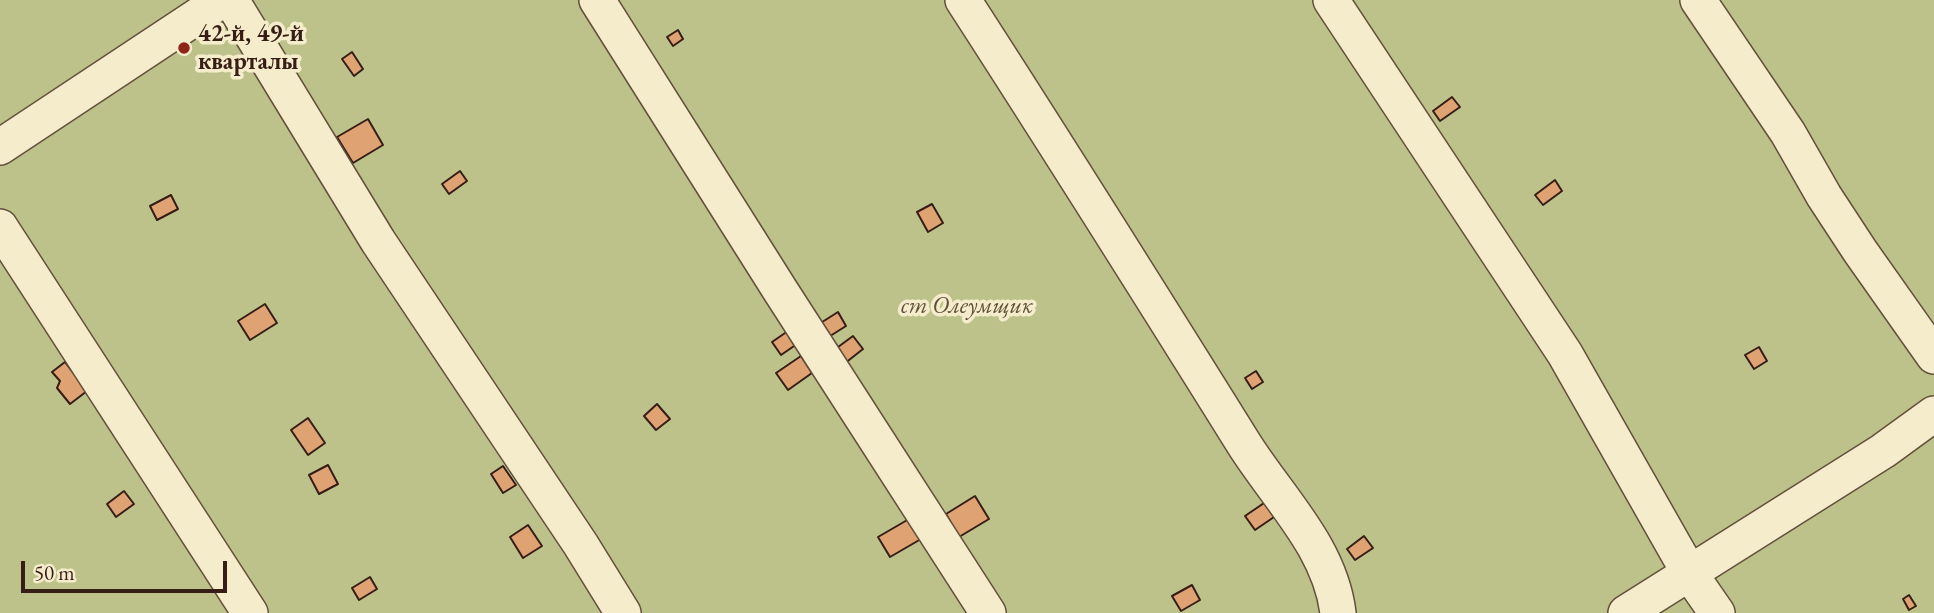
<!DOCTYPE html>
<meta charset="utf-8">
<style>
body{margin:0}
#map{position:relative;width:1934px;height:613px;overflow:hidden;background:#f0e1af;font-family:"EB Garamond",serif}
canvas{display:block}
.scale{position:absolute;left:21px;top:561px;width:206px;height:32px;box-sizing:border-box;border:4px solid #361e16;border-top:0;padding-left:9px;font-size:21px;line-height:24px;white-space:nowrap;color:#361e16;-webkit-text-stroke:5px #f5eccb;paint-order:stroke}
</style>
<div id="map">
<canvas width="1934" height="613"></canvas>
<div class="scale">50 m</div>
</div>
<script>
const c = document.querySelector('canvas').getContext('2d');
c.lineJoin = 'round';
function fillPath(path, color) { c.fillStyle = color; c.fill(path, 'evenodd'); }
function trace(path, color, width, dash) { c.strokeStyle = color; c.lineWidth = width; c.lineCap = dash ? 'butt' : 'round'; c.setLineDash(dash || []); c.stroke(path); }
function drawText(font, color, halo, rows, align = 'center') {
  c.font = font + ' "EB Garamond",serif'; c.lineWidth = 7; c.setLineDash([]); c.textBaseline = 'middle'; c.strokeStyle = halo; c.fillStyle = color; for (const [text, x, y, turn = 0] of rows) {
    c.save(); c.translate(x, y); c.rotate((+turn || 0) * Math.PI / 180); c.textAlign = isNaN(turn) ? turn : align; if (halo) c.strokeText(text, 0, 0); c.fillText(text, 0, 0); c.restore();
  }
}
fillPath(new Path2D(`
 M0,0H1934V613H0Z`), '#bcc289');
const building = new Path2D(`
 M678,30L683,39L673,46L667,37Z
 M352,52L363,69L354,76L342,59Z
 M1452,97L1460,107L1440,121L1433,111Z
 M368,119L383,145L353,163L337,137Z
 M460,171L467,181L449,194L442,184Z
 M1555,180L1562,191L1543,205L1535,195Z
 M171,195L178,209L157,220L150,206Z
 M932,204L943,223L928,232L917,212Z
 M265,304L277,323L250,340L238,321Z
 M838,312L846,326L827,338L819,324Z
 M788,331L797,344L781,355L772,342Z
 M853,336L863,349L844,364L834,350Z
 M1759,347L1767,361L1754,369L1745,355Z
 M801,356L812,373L788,390L776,373Z
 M65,362L87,391L70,404L57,388L60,381L52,372Z
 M1256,371L1263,382L1252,389L1245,378Z
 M657,404L670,419L656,430L644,416Z
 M308,418L325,443L308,455L291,430Z
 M328,465L338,484L319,494L309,475Z
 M503,466L516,485L503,493L491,474Z
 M124,491L134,504L116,517L107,504Z
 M975,496L989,519L959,537L946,514Z
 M1264,503L1274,517L1255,530L1245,516Z
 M909,519L921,539L890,557L878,537Z
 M528,525L542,546L523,558L510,537Z
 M1364,536L1373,548L1355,560L1347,549Z
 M370,577L377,589L359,600L352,588Z
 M1192,585L1200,600L1181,611L1172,596Z
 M1909,595L1916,606L1909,610L1903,599Z`);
fillPath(building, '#dfa373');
trace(building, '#361e16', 2);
const minor = new Path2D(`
 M231,0L378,241L581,545L623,613
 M597,0L780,290L988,613
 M963,0C1058,147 1151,295 1244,444C1278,498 1330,547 1338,613
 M1331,0L1565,354L1690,574L1717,613
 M1698,0L1788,133L1824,196L1860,251L1934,356
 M0,147L222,0
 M0,227L250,613
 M1626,613L1883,451L1934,414`);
trace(minor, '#644f3c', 38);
trace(minor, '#f5eccb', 35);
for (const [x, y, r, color] of [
 [184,48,7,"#8f2418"]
]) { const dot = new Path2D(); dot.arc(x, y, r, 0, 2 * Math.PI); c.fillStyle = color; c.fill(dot); trace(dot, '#f5eccb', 2.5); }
drawText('bold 24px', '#361e16', '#f5eccb', [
 ["42-й, 49-й",198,34],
 ["кварталы",198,62]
], 'left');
drawText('italic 24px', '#5e4f38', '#f5eccb', [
 ["ст Олеумщик",967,306]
]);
</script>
